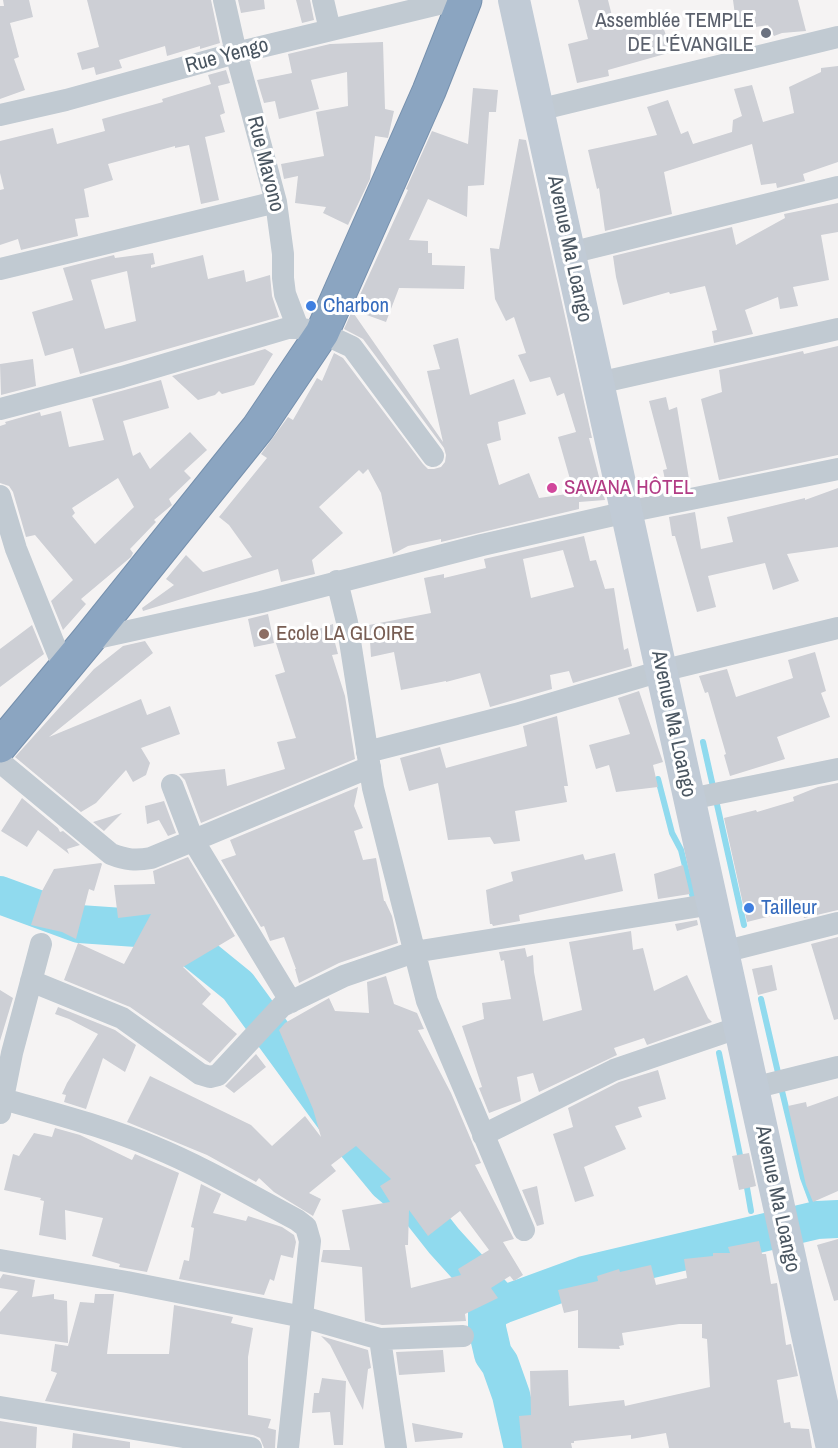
<!DOCTYPE html>
<meta charset="utf-8">
<style>
body{margin:0}
canvas{display:block;background:#f5f3f3}
</style>
<canvas width="838" height="1448"></canvas>
<script>
const c = document.querySelector('canvas').getContext('2d');
c.lineJoin = 'round';
function trace(path, color, width, dash) { c.strokeStyle = color; c.lineWidth = width; c.lineCap = dash ? 'butt' : 'round'; c.setLineDash(dash || []); c.stroke(path); }
function fillPath(path, color) { c.fillStyle = color; c.fill(path, 'evenodd'); }
function drawText(font, color, halo, rows, align = 'center') {
  c.font = font + ' "Archivo Narrow",sans-serif'; c.lineWidth = 6; c.setLineDash([]); c.textBaseline = 'middle'; c.strokeStyle = halo; c.fillStyle = color; for (const [text, x, y, turn = 0] of rows) {
    c.save(); c.translate(x, y); c.rotate((+turn || 0) * Math.PI / 180); c.textAlign = isNaN(turn) ? turn : align; if (halo) c.strokeText(text, 0, 0); c.fillText(text, 0, 0); c.restore();
  }
}
trace(new Path2D(`
 M703,742L744,925
 M658,779L672,833L681,850L694,902
 M761,999L779,1077
 M719,1053L741,1160
 M781,1087L803,1178L816,1213
 M746,1182L751,1211`), '#90daee', 6);
trace(new Path2D(`
 M0,895L79,924L137,928L190,947L238,986L335,1119L387,1182L418,1208L444,1241L502,1305L487,1312V1328L493,1354L500,1364L511,1395L523,1448
 M502,1305L584,1275L817,1220L838,1219`), '#90daee', 38);
fillPath(new Path2D(`
 M3,0H29L33,17L10,23L19,57L14,59L25,90L0,99V6H4Z
 M87,0H211L220,43L200,49V46L167,56L165,46L119,60L122,68L96,75L94,67L82,70L77,53L99,47Z
 M238,0H264L265,9L241,13Z
 M296,0H310L314,20L302,23Z
 M578,0H608L614,24L638,17L642,30L662,24L672,52L608,70L609,76L577,83L568,44L588,39Z
 M733,0H798L806,31L782,33L774,36L768,25L737,30Z
 M383,42L385,109L394,111L388,138L375,136L370,179L348,225L323,213L326,207L295,203L298,176L284,179L281,164L324,156L316,112L348,106L347,72L311,80L319,109L279,119L275,101L264,103L257,80L292,73L288,54L330,44Z
 M838,66V162L803,174L805,181L777,188L776,183L761,185L752,144L664,172L672,214L605,231L599,188L597,189L588,150L657,135L647,107L668,100L681,134L688,131L693,144L732,132L733,120L742,116L734,89L752,85L763,122L794,113L789,87L821,72V68Z
 M226,70L230,83L218,86L225,113L220,115L225,132L205,137L219,200L201,204L189,145L175,148V146L108,164L113,180L84,189L89,217L75,219L78,236L21,250L18,239L0,245V190L4,189L0,173V141L53,128L57,144L105,131L102,119L163,102L162,99L211,84L208,75Z
 M473,88L498,90L496,112H489L484,185L468,186L467,217L428,199L409,240L428,241V253H432V265L465,266L464,289L399,288L386,322L353,310L408,190L406,189L432,131L468,144Z
 M519,139L526,140L592,438H589L605,500L579,502V509L441,542V539L408,546L393,554L381,493L368,469L363,474L359,470L319,507L343,533L312,560L315,574L281,582L278,569L143,611L142,608L174,585L166,579L186,555L203,572L252,557L229,525L219,517L267,458L261,454L288,417L293,420L317,378L322,381L334,353L343,358L423,464L428,469H434L441,467L445,462L446,455L444,448L363,339L344,329L352,311L443,442L427,371L440,369L433,345L458,338L470,395L514,379L526,414L498,422L501,440L487,444L499,485L529,473L539,498L574,493L558,437L576,432L564,393L557,396L550,377L530,382L518,355L526,353L514,317L506,321L495,299L490,248L499,249Z
 M838,203V232L821,235L829,280L793,287L798,306L780,309L778,297L745,310L753,334L714,343L712,331L717,330L705,286L670,294L669,292L623,305L616,277L613,256L732,227L736,245L785,218L784,214Z
 M153,253L155,264L151,265V268L203,255L208,279L244,270L246,282L270,275L272,296L279,317L80,374L73,348L45,356L32,312L73,300L63,268L114,255L115,258ZM127,271L136,321L105,329L91,280Z
 M838,346V455L719,480L701,399L722,392L719,370L803,351L804,354Z
 M265,349L273,354L254,385L222,394L219,391L215,395L198,400L172,376Z
 M33,359L36,386L1,395L0,364Z
 M161,380L169,408L123,421L133,456L140,452L150,469L190,432L207,450L184,471L191,478L169,499L172,505L154,520L156,522L130,549L133,553L131,557L81,599L86,604L63,630L51,601L73,580L35,535L26,537L13,492L9,486L0,483V426L6,424L5,422L40,412L41,416L61,411L69,447L104,440L92,399ZM118,478L134,507L95,544L72,516L75,513L72,508Z
 M666,397L669,410L677,407L690,485L667,490L663,470L667,469L649,401Z
 M838,488V547L787,554L799,581L773,590L765,563L708,576L716,607L697,612L675,536H672L669,517L695,512L701,549L733,542L727,517L805,498V500Z
 M584,536L590,561L596,560L605,589L614,588L624,650L628,648L632,666L573,683L569,671L550,675L552,689L490,707L480,673L446,682V681L401,690L394,652L371,657L369,625L431,613L424,578L444,574V578L486,568L484,559ZM563,550L574,587L531,598L523,559Z
 M268,614L274,643L254,647L248,619Z
 M333,624L334,639L338,654L332,655L345,696L355,759L201,823L185,780L179,774L225,769L227,786L285,769L277,742L296,738L275,675L285,672L275,640L304,631L305,634Z
 M32,625L44,654L0,687V649Z
 M145,641L153,653L49,737L141,699L147,715L170,706L180,734L141,748L150,763L146,775L133,782L126,770L96,803L81,812L15,757L94,669L123,646Z
 M815,652L826,691L821,693L830,717L777,737L785,759L730,776L724,755L726,754L708,692L705,693L699,676L727,669L736,697L793,678L788,660Z
 M639,691L663,762L653,765L658,787L616,792L609,765L596,769L589,745L630,734L618,698Z
 M557,716L568,786H564L567,802L515,811L520,841L494,844L490,837L448,840L438,783L409,791L400,758L440,747L446,768L527,746L523,726Z
 M838,783V910L804,918L799,900L769,908L771,916L747,922L724,818L756,810L757,812L794,801L793,797L818,787Z
 M358,787L354,806L363,828L354,831L363,860L376,858L384,901H385L392,916L398,943L339,963L299,983L295,969H296L284,937L270,941L264,926L261,927L221,860L236,855L230,840Z
 M22,798L58,828L60,832L63,831L80,845L67,849L69,854L38,830L27,847L1,831Z
 M164,801L176,833L168,836L159,820L147,824L145,806Z
 M122,813L104,831L93,822Z
 M615,853L623,891L519,915L520,921L493,926L492,924H490L486,890L513,881L511,872L583,854L585,860Z
 M188,857L235,936L183,967L211,994L202,1004L237,1034L210,1063L130,1007L64,980L78,943L124,964L151,914L118,918L114,885L155,884L153,871Z
 M101,863L102,864L94,891L89,889L76,939L62,932L31,925L42,891L54,869Z
 M683,865L690,894L658,899L654,874Z
 M697,920L698,925L677,931L675,924Z
 M631,931L633,950L643,948L654,991L687,975L708,1018L712,1022L647,1045L644,1038L614,1048L617,1055L539,1092L533,1073L517,1077L521,1101L489,1113L479,1088L482,1087L462,1026L484,1019L482,1003L511,999L504,960L501,961L499,952L525,948L527,957L533,955L534,972L543,1021L582,1010L569,942Z
 M838,937V1019L834,1020L811,944Z
 M772,965L777,990L758,995L752,969Z
 M386,976L394,1004L417,1013L424,1029L418,1030L451,1093L481,1163L475,1165L514,1239L503,1242L523,1275L514,1281L510,1276L491,1288L498,1298L465,1314L466,1321L382,1325L365,1321L362,1267L321,1262L323,1250H350L342,1210L390,1202L380,1186L391,1179L356,1146L331,1165L336,1171L309,1193L321,1199L313,1216L274,1192L259,1178L256,1182L207,1155L127,1122L150,1076L251,1125L272,1146L305,1116L321,1137L313,1109L279,1030L285,1023L329,998L335,1011L369,1013L367,982ZM409,1210L428,1236L460,1211L489,1250L458,1269L461,1275L411,1288L405,1245H408Z
 M0,990L13,998L0,1041Z
 M58,1007L115,1030L136,1045L125,1072L103,1058L86,1109L64,1102L66,1095L62,1094L67,1083L98,1034L69,1019L55,1014Z
 M256,1054L266,1067L234,1093L225,1086Z
 M658,1070L666,1099L638,1107L642,1117L615,1126L626,1149L584,1167L594,1196L575,1202L553,1134L573,1127L568,1108L619,1082Z
 M838,1096V1191L813,1202L806,1185L788,1106L806,1102L807,1107Z
 M55,1128L80,1135L132,1160L135,1154L179,1173L147,1272L119,1267L120,1264L92,1256L103,1218L65,1210L66,1240L39,1235L44,1201L40,1200L41,1198L4,1190L13,1154L19,1156L34,1133L52,1137Z
 M749,1153L756,1186L739,1190L732,1156Z
 M201,1184L221,1194L213,1213L246,1221L248,1216L282,1227L294,1235L296,1242L293,1258L281,1255L274,1281L270,1279L264,1295L179,1279L184,1260L189,1261L194,1228L191,1227Z
 M537,1186L544,1224L537,1226L522,1190Z
 M838,1239V1300L834,1301L817,1245Z
 M759,1241L762,1254H766L771,1284L777,1283L786,1345L791,1344L798,1376L777,1380L784,1423L790,1422L791,1428L809,1429L812,1448H669L666,1433L631,1439V1435L574,1441V1443H571L572,1448H522L519,1416L531,1415L530,1371L568,1370L569,1406L624,1400L625,1406L710,1387L707,1339L702,1338V1324H679L622,1333L624,1345L619,1346L620,1349L578,1348V1310L564,1313L558,1290L598,1281L597,1276L619,1269L620,1272L651,1265L656,1285L687,1278L684,1259L713,1256V1253H730L728,1247Z
 M3,1274L35,1280L32,1297L54,1294V1299L67,1301L68,1343L0,1334V1312L18,1291L0,1288V1279Z
 M95,1294H114L107,1354H169L174,1305L233,1317L231,1323L253,1328L248,1357V1415L271,1419L268,1428L276,1430L275,1448H264L260,1438L253,1435L45,1401L57,1373L51,1371L55,1344L68,1346L80,1302L94,1303Z
 M321,1336L368,1350L371,1368L368,1369L363,1410L330,1345Z
 M443,1350L445,1372L399,1375L396,1352Z
 M322,1378L346,1381L343,1445H334L330,1412L312,1413L314,1393H319Z
 M0,1421L37,1427L36,1448H0Z
 M412,1423L463,1433L462,1438L415,1442Z
 M73,1433L130,1442V1448H72Z`), '#cdcfd5');
const highway = new Path2D(`
 M0,746L88,640L258,428L322,333L429,91L465,0`);
trace(highway, '#7690ad', 35);
trace(new Path2D(`
 M224,0L236,53L276,202L283,254V278L285,294L298,328
 M323,0L330,30
 M538,110L838,37
 M0,115L66,100L236,53L455,0
 M570,253L838,187
 M0,269L276,202
 M598,383L838,329
 M0,409L122,377L288,328H298L322,333L352,347L433,456
 M0,496L16,549L64,669
 M337,581L347,622L373,788L427,1001L524,1230
 M88,640L261,602L482,545L627,512L838,469
 M367,752L516,714L661,671L838,628
 M0,762L111,854C126,860 136,861 151,858L370,767
 M172,785L193,840L291,1002
 M690,799L838,769
 M723,952L838,923
 M31,981L122,1018L200,1074L210,1077L218,1075L282,1006L344,976L414,952L713,904
 M753,1088L838,1067
 M0,1098C51,1113 104,1126 154,1147C203,1167 250,1195 297,1220L306,1227L310,1241L288,1448
 M0,1113L12,1053L41,944
 M483,1135L614,1070L740,1027
 M0,1260L127,1282L303,1317L380,1339L463,1336
 M380,1339L396,1448
 M0,1407L251,1448`), '#c1cad2', 22);
trace(new Path2D(`
 M514,0L832,1448`), '#c1cbd6', 32);
trace(highway, '#8ba5c1', 33);
for (const [x, y, r, color] of [
 [766,33,6,"#6b7280"],
 [311,306,6,"#3f7fe0"],
 [552,488,6,"#d1479c"],
 [264,634,6,"#8d6e63"],
 [749,908,6,"#3f7fe0"]
]) { const dot = new Path2D(); dot.arc(x, y, r, 0, 2 * Math.PI); c.fillStyle = color; c.fill(dot); trace(dot, '#fff', 2); }
drawText('21px', '#5b616d', '#fff', [
 ["Assemblée TEMPLE",754,21],
 ["DE L'ÉVANGILE",754,45]
], 'right');
drawText('21px', '#4a5661', '#fff', [
 ["Rue Yengo",227,56,-15],
 ["Rue Mavono",265,164,76],
 ["Avenue Ma Loango",569,249,78],
 ["Avenue Ma Loango",673,724,78],
 ["Avenue Ma Loango",777,1199,78]
]);
drawText('21px', '#366cbe', '#fff', [
 ["Charbon",323,306],
 ["Tailleur",761,908]
], 'left');
drawText('21px', '#b23c85', '#fff', [
 ["SAVANA HÔTEL",564,488]
], 'left');
drawText('21px', '#785e54', '#fff', [
 ["Ecole LA GLOIRE",276,634]
], 'left');
</script>
